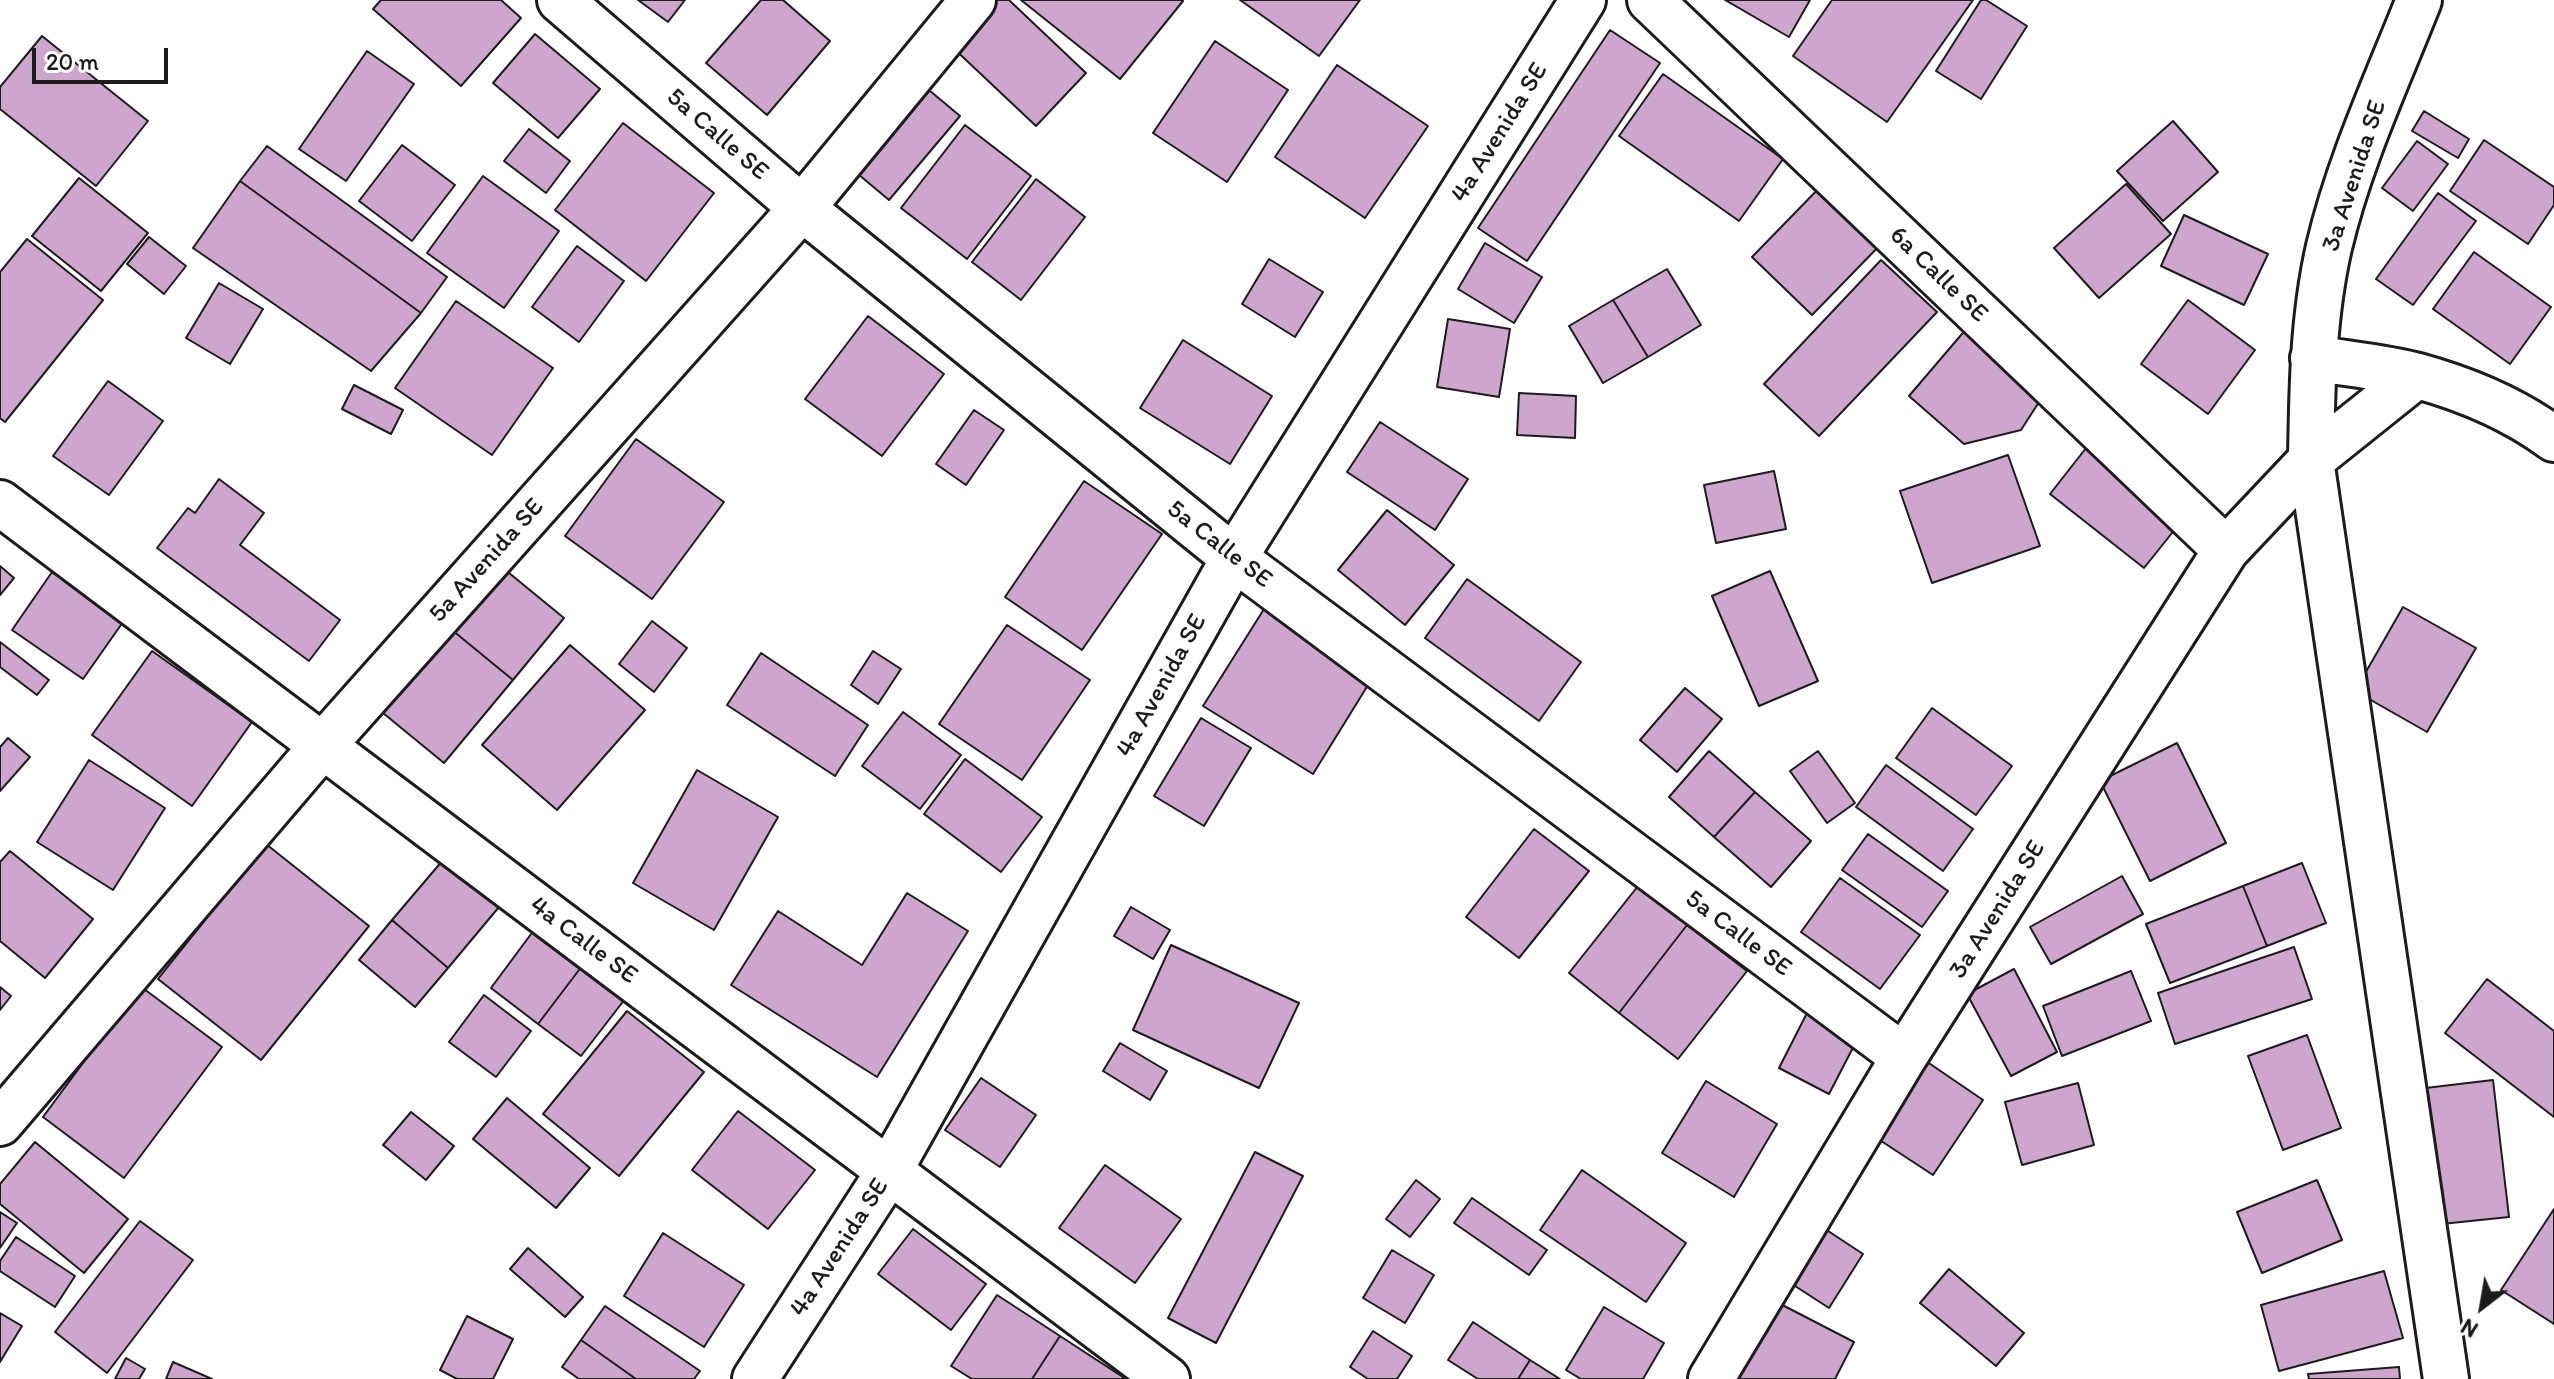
<!DOCTYPE html>
<style>
body{margin:0}
#map{position:relative;width:2554px;height:1379px;overflow:hidden;background:#fff;font-family:Itim,sans-serif}
canvas{display:block}
.north{position:absolute;left:2442px;top:1267px;width:80px;height:80px;-webkit-text-stroke:6px #fff;paint-order:stroke;rotate:211deg;font-size:22px;font-weight:700;line-height:32px;text-align:center;color:#1c1c1c}
.north::after{content:'';display:block;margin:auto;width:28px;height:36px;background:#1c1c1c;clip-path:polygon(50% 0,100% 100%,50% 72%,0 100%)}
.scale{position:absolute;left:32px;top:48px;width:136px;height:36px;box-sizing:border-box;border:4px solid #1c1c1c;border-top:0;padding-left:10px;font-size:24px;line-height:28px;white-space:nowrap;color:#1c1c1c;-webkit-text-stroke:6px #fff;paint-order:stroke}
</style>
<div id="map">
<canvas width="2554" height="1379"></canvas>
<div class="north">N</div>
<div class="scale">20 m</div>
</div>
<script>
const c = document.querySelector('canvas').getContext('2d');
c.lineJoin = 'round';
function fillPath(path, color) { c.fillStyle = color; c.fill(path, 'evenodd'); }
function trace(path, color, width, dash) { c.strokeStyle = color; c.lineWidth = width; c.lineCap = dash ? 'butt' : 'round'; c.setLineDash(dash || []); c.stroke(path); }
function drawText(font, color, halo, rows, align = 'center') {
  c.font = font + ' Itim,sans-serif'; c.lineWidth = 6; c.setLineDash([]); c.textBaseline = 'middle'; c.strokeStyle = halo; c.fillStyle = color; for (const [text, x, y, turn = 0] of rows) {
    c.save(); c.translate(x, y); c.rotate((+turn || 0) * Math.PI / 180); c.textAlign = isNaN(turn) ? turn : align; if (halo) c.strokeText(text, 0, 0); c.fillText(text, 0, 0); c.restore();
  }
}
const building = new Path2D(`
 M381,0H501L521,18L461,86L373,9Z
 M638,0H685L668,22Z
 M761,0H783L830,41L767,115L706,63Z
 M990,0H1009L1086,73L1036,126L949,44Z
 M1021,0H1181L1183,1L1120,79Z
 M1240,0H1360L1319,56Z
 M1725,0H1810L1789,37Z
 M1832,0H1973L1887,122L1793,56Z
 M1981,0H1986L2027,26L1981,99L1936,71Z
 M1610,30L1660,63L1527,261L1478,228Z
 M535,34L600,89L558,138L493,83Z
 M42,36L148,121L96,186L0,109V87Z
 M1215,41L1288,90L1227,182L1153,133Z
 M367,51L414,84L346,181L299,149Z
 M1337,65L1428,126L1365,218L1275,157Z
 M1663,74L1783,159L1739,221L1619,136Z
 M917,80L960,116L889,200L846,164Z
 M2424,111L2469,139L2458,158L2412,131Z
 M2173,121L2218,172L2163,221L2117,171Z
 M623,123L714,193L646,281L555,210Z
 M965,125L1031,176L967,259L901,208Z
 M529,129L570,161L546,193L504,161Z
 M2484,140L2554,187V205L2528,244L2450,191Z
 M2417,141L2448,164L2413,211L2382,188Z
 M402,145L455,185L412,241L359,201Z
 M267,146L447,277L421,313L240,181Z
 M483,176L559,231L504,308L427,253Z
 M79,178L148,233L101,291L32,236Z
 M1036,179L1085,217L1021,300L972,262Z
 M240,181L421,313L371,371L193,248Z
 M1825,182L1886,239L1812,315L1752,257Z
 M2126,184L2171,234L2099,298L2054,248Z
 M2438,193L2476,221L2413,305L2376,279Z
 M2184,215L2268,254L2244,305L2161,266Z
 M149,237L186,266L164,294L127,264Z
 M27,239L103,300L5,422L0,418V272Z
 M1485,243L1542,277L1514,323L1458,289Z
 M577,246L624,281L579,342L532,307Z
 M2474,252L2551,307L2510,364L2433,309Z
 M1269,259L1323,292L1295,337L1242,304Z
 M1881,260L1937,312L1819,436L1764,384Z
 M1667,269L1701,325L1648,357L1613,300Z
 M219,283L263,309L230,364L186,338Z
 M1613,300L1648,357L1603,383L1569,326Z
 M2188,300L2255,350L2208,414L2141,364Z
 M456,301L553,368L492,455L395,388Z
 M868,316L944,374L882,456L805,399Z
 M1448,319L1510,329L1499,397L1437,387Z
 M1973,321L2050,385L2021,430L1964,444L1909,396Z
 M1183,340L1272,396L1230,464L1140,408Z
 M108,381L163,421L109,495L53,456Z
 M354,385L403,410L391,434L342,409Z
 M1519,393L1576,396L1575,438L1517,435Z
 M974,410L1004,430L966,485L936,464Z
 M1380,422L1468,479L1435,530L1347,472Z
 M636,439L724,502L652,599L565,536Z
 M2090,443L2184,518L2144,568L2050,494Z
 M2008,455L2040,546L1932,583L1900,491Z
 M1774,471L1786,529L1716,543L1704,485Z
 M219,479L264,513L240,545L340,620L309,661L157,548L188,508L195,513Z
 M1084,481L1162,534L1082,650L1005,597Z
 M1387,510L1454,565L1405,625L1338,570Z
 M0,566L14,578L0,595Z
 M503,568L564,618L513,680L452,630Z
 M1770,571L1818,681L1759,706L1712,596Z
 M52,572L123,622L83,679L12,630Z
 M1467,579L1581,662L1539,721L1425,638Z
 M2403,607L2476,648L2427,732L2355,691Z
 M1264,609L1373,677L1313,774L1203,706Z
 M652,621L687,648L654,692L619,664Z
 M1007,625L1090,680L1022,780L939,724Z
 M452,630L513,680L444,763L383,713Z
 M0,642L49,680L37,695L0,667Z
 M570,645L645,710L557,810L482,745Z
 M152,651L252,722L192,806L92,735Z
 M873,651L901,669L878,704L851,685Z
 M761,653L868,725L835,776L727,705Z
 M1685,688L1722,719L1677,772L1640,740Z
 M1932,708L2012,766L1976,815L1896,758Z
 M903,712L961,755L920,809L862,766Z
 M1201,718L1251,748L1204,826L1154,796Z
 M8,738L30,757L0,791V747Z
 M2177,743L2226,843L2150,881L2100,781Z
 M1709,751L1755,792L1714,837L1669,797Z
 M1818,751L1855,803L1827,823L1790,771Z
 M965,759L1042,817L1001,872L924,814Z
 M89,760L165,808L113,890L37,842Z
 M1886,765L1973,829L1943,871L1856,807Z
 M697,770L778,817L714,930L633,883Z
 M1755,792L1811,841L1771,887L1714,837Z
 M1534,829L1589,871L1519,958L1466,917Z
 M1868,834L1948,891L1922,927L1842,870Z
 M266,844L369,926L261,1060L158,979Z
 M10,851L93,919L45,978L0,941V862Z
 M443,860L499,907L448,968L392,920Z
 M2302,863L2326,923L2267,946L2243,886Z
 M2122,876L2143,914L2051,964L2030,927Z
 M1840,878L1920,935L1880,989L1801,932Z
 M1638,886L1687,925L1619,1013L1569,973Z
 M2243,886L2267,946L2170,983L2146,924Z
 M907,893L968,931L877,1077L731,985L778,911L862,965Z
 M1131,907L1170,930L1153,959L1114,936Z
 M392,920L448,968L415,1007L359,960Z
 M1687,925L1747,971L1678,1059L1619,1013Z
 M534,930L582,966L538,1024L491,988Z
 M1171,945L1299,1003L1259,1088L1133,1030Z
 M2294,947L2312,999L2175,1044L2158,993Z
 M582,966L625,999L581,1056L538,1024Z
 M2014,969L2057,1052L2011,1076L1967,994Z
 M2131,971L2151,1021L2062,1056L2043,1006Z
 M2487,979L2554,1031V1117L2445,1033Z
 M140,986L222,1047L124,1178L43,1117Z
 M0,987L11,996L0,1010Z
 M484,995L531,1031L496,1077L449,1042Z
 M627,1011L704,1072L619,1176L543,1114Z
 M1807,1013L1858,1038L1829,1094L1779,1068Z
 M2307,1035L2341,1128L2283,1150L2248,1056Z
 M1120,1043L1167,1071L1150,1100L1103,1071Z
 M1920,1057L1983,1100L1933,1175L1869,1133Z
 M981,1078L1036,1115L1000,1167L945,1130Z
 M2493,1080L2509,1217L2432,1225L2417,1089Z
 M1706,1081L1777,1124L1734,1197L1662,1153Z
 M2078,1083L2094,1145L2022,1165L2005,1102Z
 M507,1098L590,1168L556,1208L473,1139Z
 M738,1111L815,1170L768,1229L692,1170Z
 M411,1112L454,1146L426,1180L383,1145Z
 M35,1142L128,1219L84,1273L0,1204V1184Z
 M1255,1152L1303,1176L1216,1343L1168,1318Z
 M1105,1165L1181,1219L1135,1283L1059,1228Z
 M1582,1170L1686,1243L1646,1302L1540,1230Z
 M1416,1180L1440,1199L1410,1237L1386,1219Z
 M2317,1180L2342,1240L2262,1273L2237,1212Z
 M1472,1198L1547,1250L1529,1275L1454,1223Z
 M2554,1209V1324L2501,1290Z
 M0,1212L17,1223L0,1248Z
 M140,1221L193,1260L107,1373L55,1332Z
 M1813,1221L1863,1254L1829,1308L1778,1275Z
 M913,1229L986,1284L951,1330L878,1274Z
 M663,1233L744,1285L704,1347L624,1296Z
 M16,1237L75,1276L55,1307L0,1271V1261Z
 M528,1248L583,1297L565,1317L510,1269Z
 M1392,1250L1434,1275L1405,1323L1363,1298Z
 M1949,1269L2024,1333L1996,1366L1920,1303Z
 M2384,1271L2403,1338L2279,1371L2261,1305Z
 M997,1295L1060,1336L1032,1379H972L951,1366Z
 M1763,1295L1854,1342L1835,1379H1719Z
 M605,1306L700,1371L694,1379H636L581,1340Z
 M1604,1307L1664,1343L1643,1379H1581L1566,1370Z
 M0,1313L22,1326L0,1362Z
 M467,1316L513,1339L493,1379H457L440,1370Z
 M1473,1322L1530,1360L1518,1379H1478L1448,1360Z
 M1373,1331L1412,1356L1397,1379H1368L1350,1367Z
 M1060,1336L1126,1379H1032Z
 M581,1340L636,1379H579L562,1367Z
 M126,1358L145,1369L139,1379H115Z
 M1530,1360L1560,1379H1518Z
 M173,1362L212,1379H166Z
 M2399,1367L2400,1379H2309L2308,1374Z`);
fillPath(building, '#cea5cc');
trace(building, '#1c1c1c', 2);
const street = new Path2D(`
 M560,0L802,208L1234,558L1904,1057
 M1650,0L2226,550
 M2419,0C2387,81 2349,162 2329,247C2313,317 2312,389 2311,460L2446,1379
 M2313,358C2347,364 2384,367 2418,376C2465,389 2515,410 2554,439
 M0,503C390,793 776,1090 1167,1379
 M0,1123L324,744L802,208L973,0
 M755,1379L888,1173L1234,558L1583,0
 M1711,1379L1904,1057L2226,550L2311,460L2416,376`);
trace(street, '#1c1c1c', 50);
trace(street, '#fff', 44);
drawText('26px', '#1c1c1c', '#fff', [
 ["4a Avenida SE",1500,133,-58],
 ["5a Calle SE",717,135,41],
 ["3a Avenida SE",2355,176,-72],
 ["6a Calle SE",1938,275,44],
 ["5a Calle SE",1219,545,38],
 ["5a Avenida SE",487,561,-48],
 ["4a Avenida SE",1162,686,-61],
 ["3a Avenida SE",1998,910,-58],
 ["5a Calle SE",1738,934,37],
 ["4a Calle SE",583,941,37],
 ["4a Avenida SE",840,1248,-57]
]);
</script>
